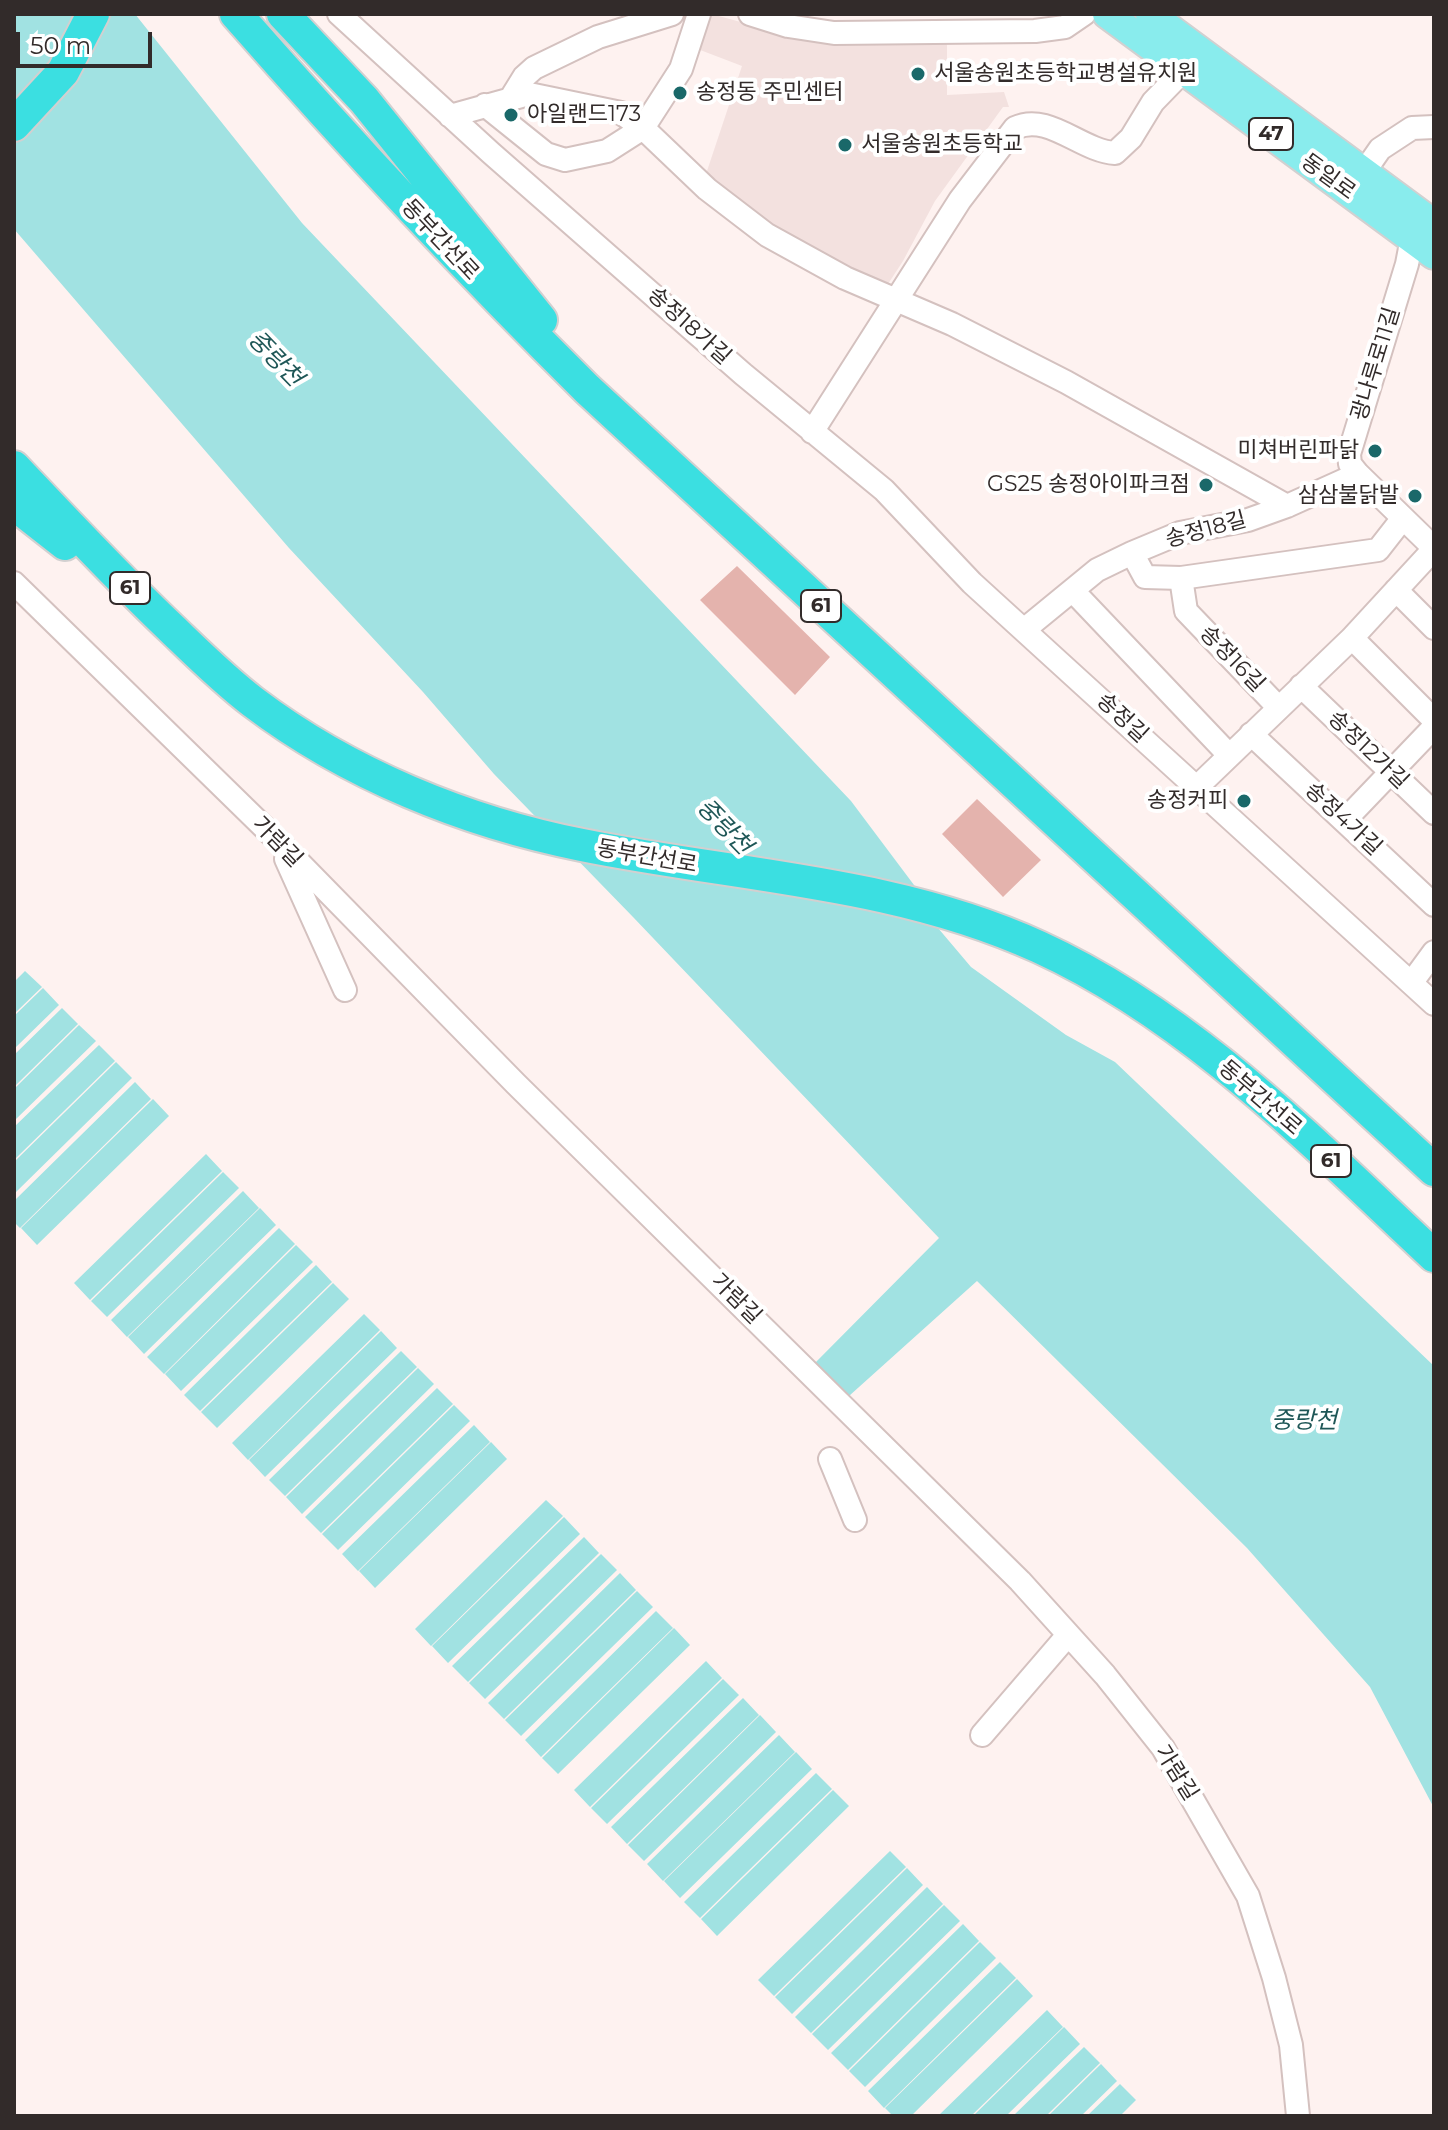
<!DOCTYPE html>
<meta charset="utf-8">
<style>
body{margin:0}
#map{position:relative;width:1448px;height:2130px;overflow:hidden;background:#fef2f0;font-family:Montserrat,sans-serif}
canvas{display:block}
.frame{position:absolute;inset:0;border:16px solid #322b2a;pointer-events:none}
.scale{position:absolute;left:16px;top:32px;width:136px;height:36px;box-sizing:border-box;border:4px solid #322b2a;border-top:0;padding-left:10px;font-size:24px;line-height:28px;white-space:nowrap;color:#322b2a;-webkit-text-stroke:6px #fff;paint-order:stroke}
</style>
<div id="map">
<canvas width="1448" height="2130"></canvas>
<div class="frame"></div>
<div class="scale">50 m</div>
</div>
<script>
const c = document.querySelector('canvas').getContext('2d');
c.lineJoin = 'round';
function fillPath(path, color) { c.fillStyle = color; c.fill(path, 'evenodd'); }
function trace(path, color, width, dash) { c.strokeStyle = color; c.lineWidth = width; c.lineCap = dash ? 'butt' : 'round'; c.setLineDash(dash || []); c.stroke(path); }
function drawText(font, color, halo, rows, align = 'center') {
  c.font = font + ' Montserrat,"Noto Sans KR",sans-serif'; c.lineWidth = 8; c.setLineDash([]); c.textBaseline = 'middle'; c.strokeStyle = halo; c.fillStyle = color; for (const [text, x, y, turn = 0] of rows) {
    c.save(); c.translate(x, y); c.rotate((+turn || 0) * Math.PI / 180); c.textAlign = isNaN(turn) ? turn : align; if (halo) c.strokeText(text, 0, 0); c.fillText(text, 0, 0); c.restore();
  }
}
fillPath(new Path2D(`
 M715,15L803,39L947,43V95L1004,92L1009,107H1003L935,201L903,261L888,284L883,286L827,263L703,183L742,66L695,48L702,18Z`), '#f3e1df');
fillPath(new Path2D(`
 M737,566L830,657L795,695L700,600Z
 M977,799L1041,860L1003,897L942,834Z`), '#e4b3ad');
fillPath(new Path2D(`
 M14,14H135L302,223L851,801L914,885L938,928L971,967L1066,1035L1115,1062L1434,1366V1808L1370,1687L1247,1548L977,1281L849,1396L813,1365L939,1238L633,917L494,774L423,692L289,548L14,229Z
 M25,971L42,987L14,1014V982Z
 M43,988L59,1005L14,1049V1016Z
 M62,1008L78,1024L14,1087V1055Z
 M79,1025L96,1041L14,1121V1089Z
 M99,1045L115,1061L14,1160V1127Z
 M116,1062L132,1078L14,1194V1162Z
 M135,1082L151,1099L20,1228L14,1222V1201Z
 M153,1099L169,1116L37,1245L21,1228Z
 M206,1154L222,1171L90,1300L74,1283Z
 M223,1172L239,1188L107,1317L91,1301Z
 M243,1191L259,1208L127,1337L111,1320Z
 M260,1208L276,1225L144,1354L128,1337Z
 M279,1228L295,1244L164,1374L147,1357Z
 M296,1245L313,1262L181,1391L165,1374Z
 M316,1265L332,1282L200,1411L184,1395Z
 M333,1283L349,1299L217,1428L201,1412Z
 M364,1314L380,1330L248,1460L232,1443Z
 M381,1331L397,1348L265,1477L249,1460Z
 M401,1351L417,1367L285,1496L269,1480Z
 M418,1368L434,1384L302,1514L286,1497Z
 M437,1388L453,1404L321,1533L305,1517Z
 M454,1405L470,1421L338,1550L322,1534Z
 M474,1425L490,1442L358,1571L342,1554Z
 M491,1442L507,1459L375,1588L359,1571Z
 M546,1500L563,1516L431,1646L415,1629Z
 M564,1517L580,1534L448,1663L432,1646Z
 M584,1537L599,1553L468,1682L452,1666Z
 M601,1554L617,1570L485,1699L469,1683Z
 M620,1573L636,1590L504,1719L488,1703Z
 M637,1591L653,1607L521,1736L505,1720Z
 M656,1611L673,1628L541,1757L525,1740Z
 M674,1628L690,1645L558,1774L542,1758Z
 M706,1661L722,1678L590,1807L574,1790Z
 M723,1679L739,1695L607,1824L591,1808Z
 M743,1698L759,1715L627,1844L611,1827Z
 M760,1715L776,1732L644,1861L628,1845Z
 M779,1735L795,1752L663,1881L647,1864Z
 M796,1752L812,1769L680,1898L664,1881Z
 M816,1773L832,1789L700,1918L684,1902Z
 M833,1790L849,1806L717,1936L701,1919Z
 M890,1851L906,1867L774,1996L758,1980Z
 M907,1868L923,1885L792,2014L775,1997Z
 M927,1887L943,1904L811,2033L795,2017Z
 M944,1905L960,1921L828,2050L812,2034Z
 M963,1924L979,1941L848,2070L831,2053Z
 M980,1942L996,1958L865,2087L849,2071Z
 M1000,1962L1016,1978L884,2108L868,2091Z
 M1017,1979L1033,1996L911,2116H893L885,2108Z
 M1047,2010L1063,2027L971,2116H938Z
 M1064,2027L1080,2044L1006,2116H973Z
 M1084,2047L1100,2063L1046,2116H1013Z
 M1101,2064L1117,2081L1081,2116H1048Z
 M1120,2084L1136,2100L1120,2116H1087Z`), '#a1e2e2');
const minor = new Path2D(`
 M339,14L491,153L743,374L884,490L972,583L1434,1004
 M750,14L788,26L834,33L1035,31L1065,27L1084,14
 M511,98L524,77L534,68L598,37L672,14
 M485,105L546,154L565,160L607,151L643,128L681,69L699,14
 M450,116L529,94L621,113L643,128L707,189L767,235L845,278L952,324L1066,382L1287,506
 M1364,172L1380,149L1412,128L1434,127
 M1412,238L1407,264L1349,454L1350,464L1358,474L1434,548
 M812,432L960,200L1015,128C1048,112 1081,151 1115,153L1131,138L1153,102L1184,70
 M1132,553L1145,577L1181,578L1186,611L1278,707
 M1181,578L1378,550L1403,518
 M14,583L277,840L516,1084L1020,1581L1105,1675L1163,1748L1248,1896L1274,1978L1291,2045L1298,2116
 M1396,590L1434,628
 M1073,591L1229,755
 M1025,629L1097,570L1132,553L1180,533L1248,520L1287,506L1358,474
 M1352,638L1434,720
 M1301,686L1434,813
 M1251,734L1434,905
 M1197,787L1352,638L1434,549
 M1345,820L1434,727
 M286,859L345,990
 M1412,982L1434,952
 M830,1459L855,1520
 M982,1735L1068,1635`);
const major = new Path2D(`
 M1107,14L1434,255
 M1150,14L1434,224`);
const highway = new Path2D(`
 M236,14C349,143 465,268 587,389L1434,1170
 M283,14L364,100L541,320
 M14,125L63,72L93,14
 M14,467C66,522 117,577 172,629C198,654 224,680 253,702C348,774 466,822 582,845C735,876 895,881 1039,947C1192,1017 1313,1143 1434,1256
 M14,504L65,544`);
trace(minor, '#d4c1bf', 26);
trace(major, '#d2d0d0', 32);
trace(highway, '#d2d0d0', 36);
trace(minor, '#fff', 22);
trace(major, '#89eced', 28);
trace(highway, '#3bdfe1', 32);
for (const [x, y, r, color] of [
 [918,74,8,"#1a6869"],
 [680,93,8,"#1a6869"],
 [511,115,8,"#1a6869"],
 [845,145,8,"#1a6869"],
 [1375,451,8,"#1a6869"],
 [1206,485,8,"#1a6869"],
 [1415,496,8,"#1a6869"],
 [1244,801,8,"#1a6869"]
]) { const dot = new Path2D(); dot.arc(x, y, r, 0, 2 * Math.PI); c.fillStyle = color; c.fill(dot); trace(dot, '#fff', 3); }
for (const [x, y, w] of [
 [1271,134,44],
 [130,588,40],
 [821,606,40],
 [1331,1161,40]
]) { const box = new Path2D(); box.roundRect(x - w / 2, y - 16, w, 32, 6); c.fillStyle = '#fff'; c.fill(box); trace(box, '#322b2a', 2); }
drawText('bold 20px', '#322b2a', null, [
 ["47",1271,134],
 ["61",130,588],
 ["61",821,606],
 ["61",1331,1161]
]);
drawText('22px', '#322b2a', '#fff', [
 ["서울송원초등학교병설유치원",934,74],
 ["송정동 주민센터",696,93],
 ["아일랜드173",527,115],
 ["서울송원초등학교",861,145],
 ["미쳐버린파닭",1359,451,"right"],
 ["GS25 송정아이파크점",1190,485,"right"],
 ["삼삼불닭발",1399,496,"right"],
 ["송정커피",1228,801,"right"]
], 'left');
drawText('22px', '#322b2a', '#fff', [
 ["동일로",1328,177,36],
 ["동부간선로",440,240,47],
 ["송정18가길",689,326,42],
 ["광나루로11길",1376,364,-73],
 ["송정18길",1206,530,-15],
 ["송정16길",1232,659,46],
 ["송정길",1122,718,43],
 ["송정12가길",1368,750,44],
 ["송정4가길",1343,819,43],
 ["가람길",277,842,46],
 ["동부간선로",647,857,10],
 ["동부간선로",1260,1098,41],
 ["가람길",736,1299,45],
 ["가람길",1176,1773,58]
]);
drawText('italic 24px', '#1f5757', '#fff', [
 ["중랑천",275,359,46],
 ["중랑천",724,827,46],
 ["중랑천",1304,1421]
]);
</script>
